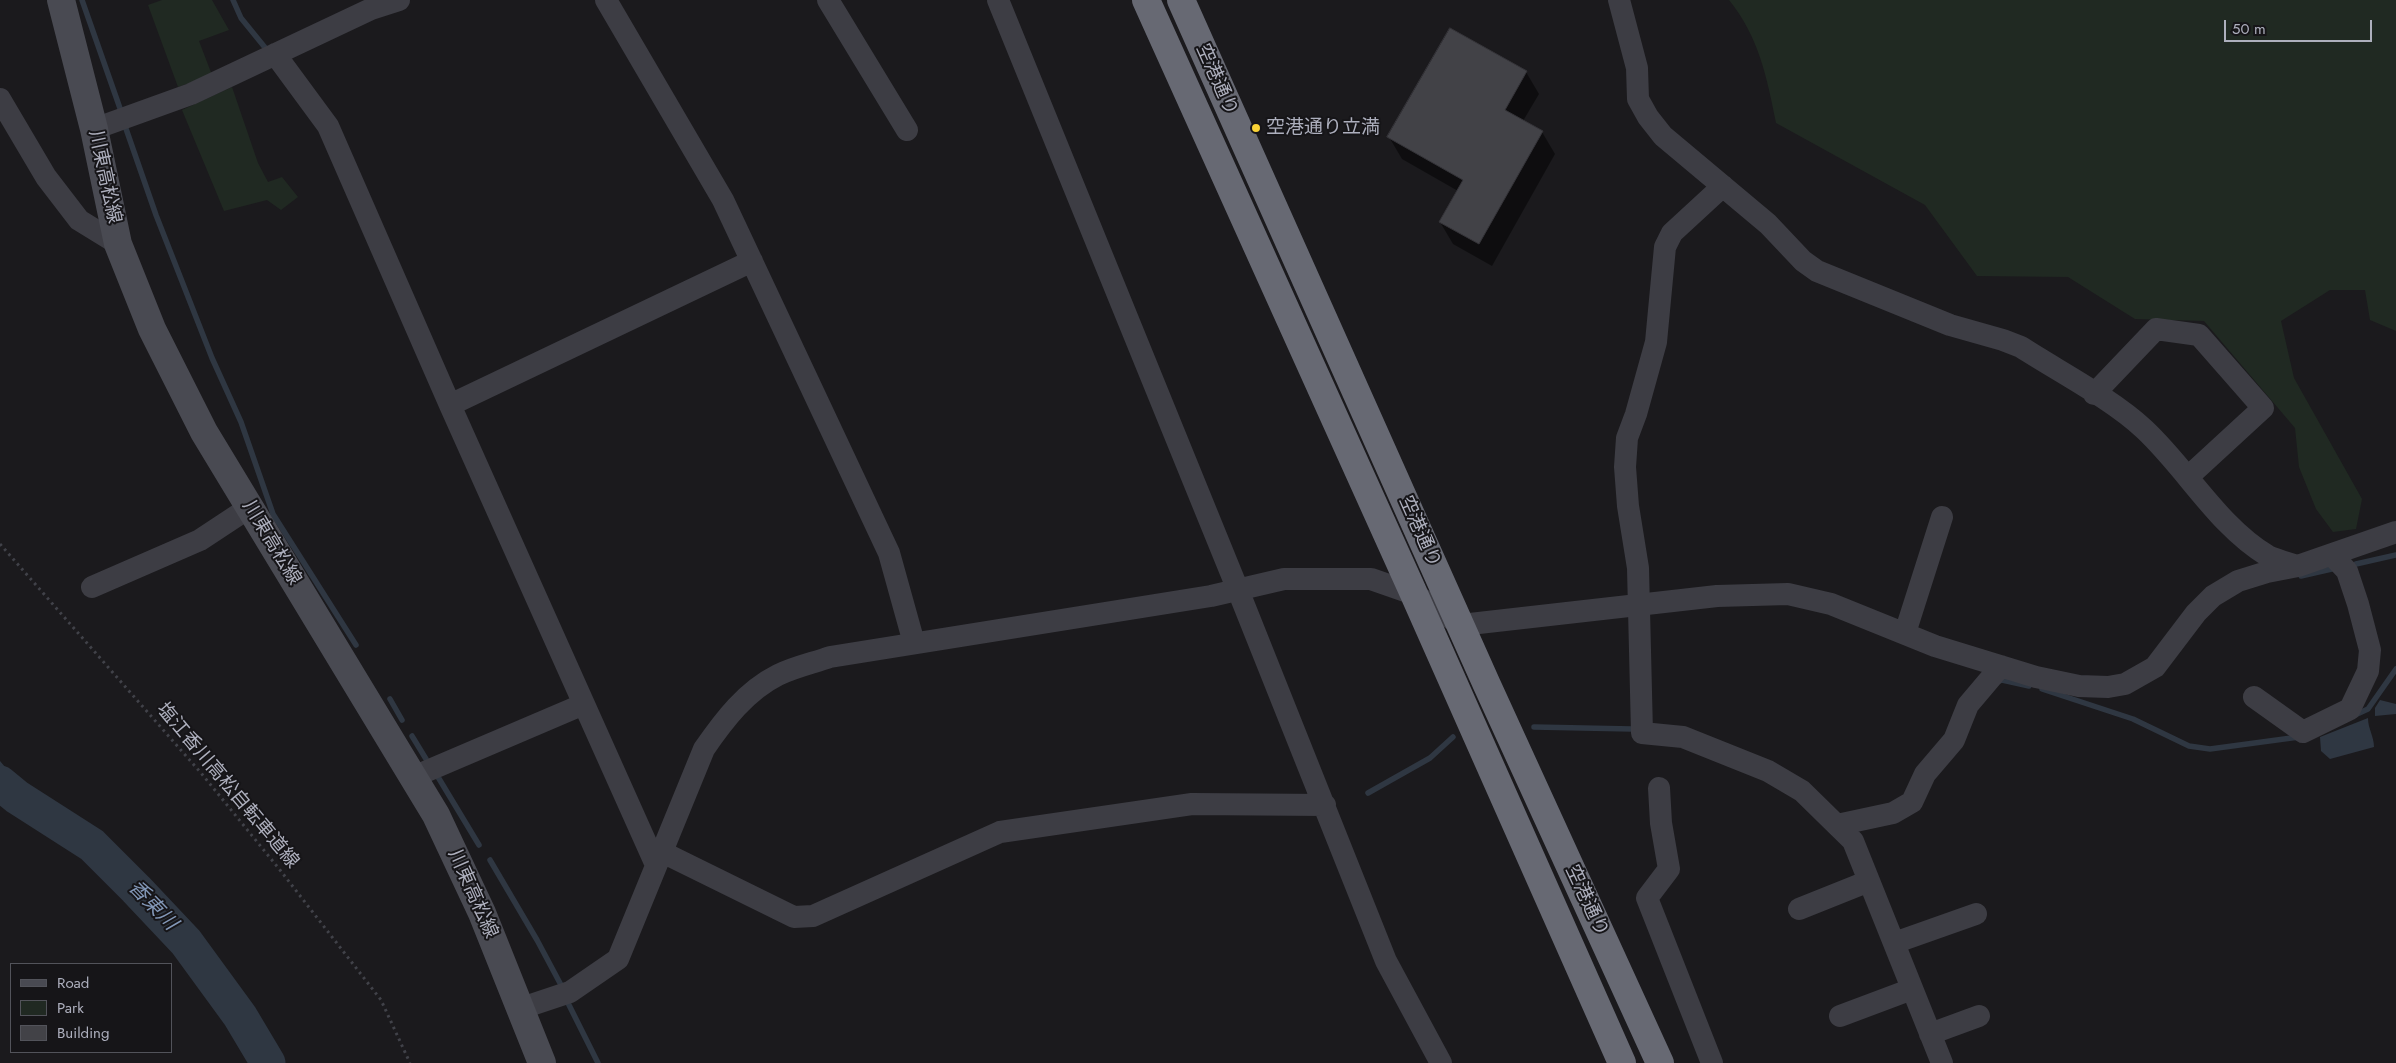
<!DOCTYPE html>
<meta charset="utf-8">
<style>
body{margin:0}
#map{position:relative;width:2396px;height:1063px;overflow:hidden;background:#1b1a1d;font-family:Jost,sans-serif}
canvas{display:block}
.legend{position:absolute;left:10px;top:963px;width:162px;height:90px;box-sizing:border-box;background:#161518;border:1px solid #52535a;margin:0;padding:6px 9px;list-style:none;font-size:15px;color:#adafbd}
.legend li{display:flex;align-items:center;gap:10px;height:25px}
.legend b{width:25px;border:1px solid #52535a}
.scale{position:absolute;left:2224px;top:20px;width:148px;height:22px;box-sizing:border-box;border:2px solid #adafbd;border-top:0;padding-left:6px;font-size:15px;line-height:18px;white-space:nowrap;color:#adafbd;-webkit-text-stroke:4px #161518;paint-order:stroke}
</style>
<div id="map">
<canvas width="2396" height="1063"></canvas>
<ul class="legend">
<li><b style="height:6px;background:#494a52"></b>Road</li>
<li><b style="height:14px;background:#202922"></b>Park</li>
<li><b style="height:14px;background:#424247"></b>Building</li>
</ul>
<div class="scale">50 m</div>
</div>
<script>
const c = document.querySelector('canvas').getContext('2d');
c.lineJoin = 'round';
function fillPath(path, color) { c.fillStyle = color; c.fill(path, 'evenodd'); }
function trace(path, color, width, dash) { c.strokeStyle = color; c.lineWidth = width; c.lineCap = dash ? 'butt' : 'round'; c.setLineDash(dash || []); c.stroke(path); }
function drawText(font, color, halo, rows, align = 'center') {
  c.font = font + ' Jost,"Noto Sans JP",sans-serif'; c.lineWidth = 4; c.setLineDash([]); c.textBaseline = 'middle'; c.strokeStyle = halo; c.fillStyle = color; for (const [text, x, y, turn = 0] of rows) {
    c.save(); c.translate(x, y); c.rotate((+turn || 0) * Math.PI / 180); c.textAlign = isNaN(turn) ? turn : align; if (halo) c.strokeText(text, 0, 0); c.fillText(text, 0, 0); c.restore();
  }
}
fillPath(new Path2D(`
 M162,0H212L229,30L199,41L212,75L178,87L148,5Z
 M1729,0H2396V331L2370,320L2365,290H2330L2281,321L2294,378L2362,499L2356,529L2333,532L2316,509L2299,467L2295,428L2204,321L2135,319L2068,277L1977,276L1925,205L1776,123C1767,78 1759,37 1729,0Z
 M232,87L258,163L268,182L282,177L298,197L281,210L267,200L224,211L182,110Z`), '#202922');
fillPath(new Path2D(`
 M2380,700L2396,704V714L2375,716V708Z
 M2368,718C2368,729 2374,736 2374,747L2330,759L2321,751L2320,737Z
 M0,761L45,814L14,798L0,788Z`), '#2f3742');
fillPath(new Path2D(`
 M1526,72L1539,94L1523,121L1542,132L1555,154L1492,266L1453,244L1440,222L1458,191L1402,159L1389,137Z`), '#0007');
trace(new Path2D(`
 M82,0L122,114
 M233,0L241,18L267,50L269,49
 M124,123L156,215L212,358L241,422L273,514L356,645
 M2356,564L2396,555
 M2301,576L2336,568
 M1997,682L2002,680L2029,686
 M2042,689L2133,719L2189,746L2210,749L2299,737
 M390,699L402,720
 M2355,715L2368,709L2396,669
 M1534,727L1632,729
 M412,736L426,759
 M438,777L479,845
 M1368,793L1430,758L1453,737
 M490,860L537,940L561,985
 M568,1003L598,1063`), '#2f3742', 5.5);
trace(new Path2D(`
 M0,783L17,797L92,845L136,889L186,942L240,1016L268,1063`), '#2f3742', 35);
const building = new Path2D(`
 M1450,28L1527,71L1505,110L1543,131L1479,244L1439,222L1463,180L1387,137Z`);
fillPath(building, '#424247');
trace(building, '#353439', 1);
trace(new Path2D(`
 M0,544L201,773L280,870L381,1000L410,1063`), '#414249', 3, [2.5, 4]);
trace(new Path2D(`
 M606,0L723,200L889,553L914,643
 M828,0L907,130
 M998,0L1238,590L1386,961L1441,1063
 M1619,0L1637,68L1638,99L1648,117L1663,136L1768,224L1803,261L1817,271L1950,325L2003,340L2021,347C2058,371 2112,399 2144,429C2187,469 2217,525 2268,556C2277,560 2288,563 2297,566
 M275,54L328,126L450,405L656,865
 M0,99L46,177L79,220L118,244
 M94,129L191,94L371,9L399,0
 M1723,186L1672,233L1665,247L1656,342L1636,414L1627,438L1625,467L1628,506L1638,568L1642,733L1683,737L1768,771L1802,791L1853,841L1942,1063
 M2094,394L2156,329L2199,335L2263,408L2188,477
 M450,405L752,261
 M92,587L200,540L250,507
 M1905,633L1942,517
 M2254,697L2303,732L2350,709L2368,671L2370,650L2358,604L2347,571L2332,555
 M413,777L584,704
 M1659,788L1661,823L1669,869L1647,898L1712,1063
 M1837,825L1893,813L1912,802L1925,774L1954,740L1968,705L2001,666
 M662,852L794,917L813,916L1000,832L1192,804L1325,805
 M1799,909L1869,881
 M1894,943L1976,914
 M519,1009L570,992L618,959L704,749C724,720 746,691 778,675C794,667 813,663 830,657L1211,596L1284,579H1371L1414,594L1461,625L1717,596L1788,594L1831,604L1935,646L2036,677L2079,686L2108,687L2125,684L2155,667L2196,613L2213,596L2238,581L2267,572L2298,566L2396,532
 M1840,1016L1912,989
 M1930,1034L1979,1016`), '#3d3d44', 22);
trace(new Path2D(`
 M61,0L94,129L118,244L152,329L204,432L436,815L482,913L542,1063`), '#494a52', 28);
trace(new Path2D(`
 M1146,0L1414,594L1622,1063
 M1181,0L1487,685L1660,1063`), '#676973', 28);
for (const [x, y, r, color] of [
 [1256,128,5,"#fad336"]
]) { const dot = new Path2D(); dot.arc(x, y, r, 0, 2 * Math.PI); c.fillStyle = color; c.fill(dot); trace(dot, '#161518', 2); }
drawText('19px', '#adafbd', '#161518', [
 ["空港通り",1216,80,66],
 ["川東高松線",104,177,78],
 ["空港通り",1419,532,66],
 ["川東高松線",271,543,59],
 ["塩江香川高松自転車道線",227,786,50],
 ["川東高松線",472,894,66],
 ["空港通り",1586,901,65]
]);
drawText('19px', '#adafbd', '#161518', [
 ["空港通り立満",1266,128]
], 'left');
drawText('italic 20px', '#8398b8', '#161518', [
 ["香東川",152,906,46]
]);
</script>
